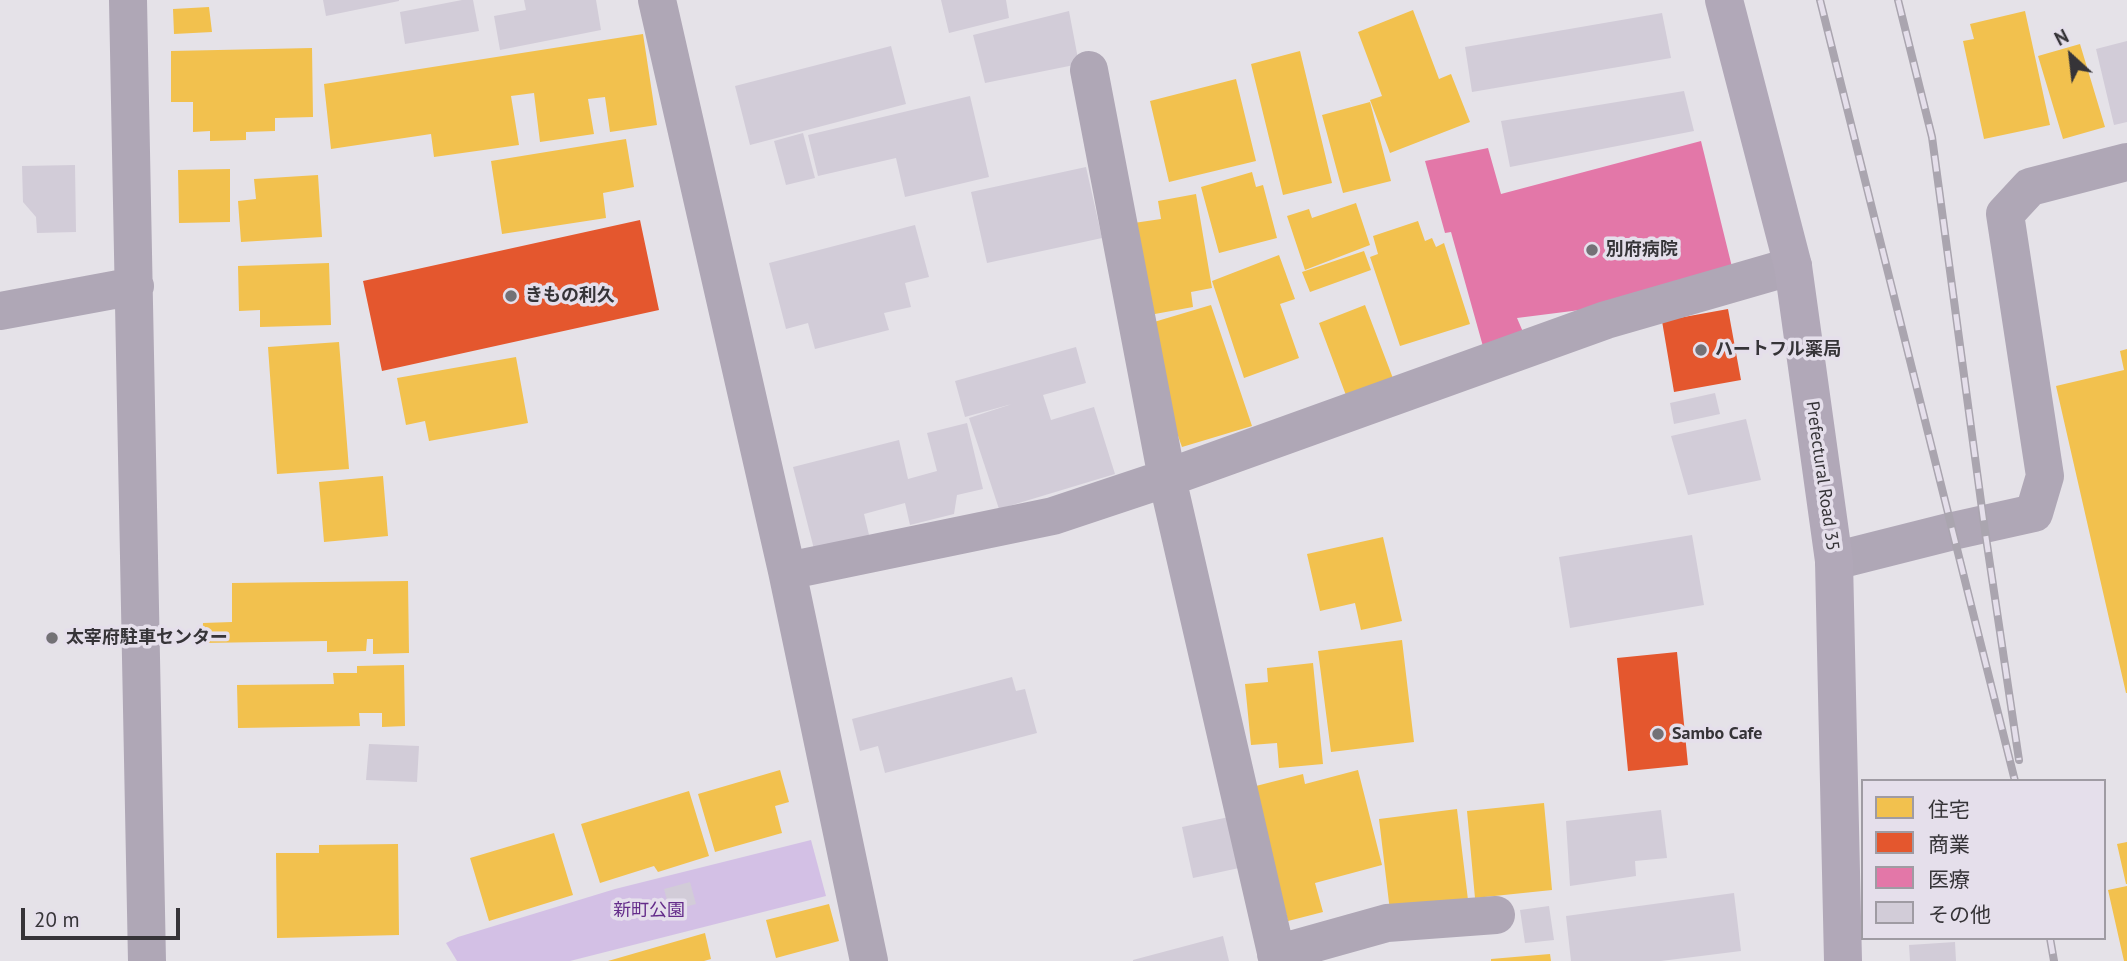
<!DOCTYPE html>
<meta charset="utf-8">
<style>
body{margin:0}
#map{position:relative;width:2127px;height:961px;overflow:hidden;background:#e5e2e8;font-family:"PT Sans","Noto Sans JP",sans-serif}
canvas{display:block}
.legend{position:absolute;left:1861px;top:779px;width:245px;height:161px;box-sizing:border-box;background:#e5dfeb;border:2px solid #9f9ba3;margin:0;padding:9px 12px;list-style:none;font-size:21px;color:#363438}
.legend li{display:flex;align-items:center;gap:14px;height:35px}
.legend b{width:35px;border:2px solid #9f9ba3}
.north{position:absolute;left:2036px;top:21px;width:70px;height:70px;-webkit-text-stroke:5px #e5dfeb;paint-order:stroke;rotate:333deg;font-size:19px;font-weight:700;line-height:28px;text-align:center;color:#363438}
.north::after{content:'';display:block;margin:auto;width:24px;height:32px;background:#363438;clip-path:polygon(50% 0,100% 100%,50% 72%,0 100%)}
.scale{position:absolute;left:21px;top:908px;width:159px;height:32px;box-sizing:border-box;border:4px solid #363438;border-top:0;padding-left:9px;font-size:21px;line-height:24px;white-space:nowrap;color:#363438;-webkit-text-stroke:5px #e5dfeb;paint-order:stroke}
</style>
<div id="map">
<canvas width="2127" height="961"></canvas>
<ul class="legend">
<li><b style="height:19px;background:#f2c14e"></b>住宅</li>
<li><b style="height:19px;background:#e4572e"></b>商業</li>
<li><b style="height:19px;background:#e377a8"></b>医療</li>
<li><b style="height:19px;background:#d2ccd8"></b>その他</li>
</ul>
<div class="north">N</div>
<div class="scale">20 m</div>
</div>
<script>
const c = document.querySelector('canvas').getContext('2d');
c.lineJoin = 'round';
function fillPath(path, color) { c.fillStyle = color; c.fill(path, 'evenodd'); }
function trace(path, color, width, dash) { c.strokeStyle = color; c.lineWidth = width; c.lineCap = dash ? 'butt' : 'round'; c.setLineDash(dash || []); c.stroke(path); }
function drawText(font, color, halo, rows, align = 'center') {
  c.font = font + ' "PT Sans","Noto Sans JP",sans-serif'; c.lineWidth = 7; c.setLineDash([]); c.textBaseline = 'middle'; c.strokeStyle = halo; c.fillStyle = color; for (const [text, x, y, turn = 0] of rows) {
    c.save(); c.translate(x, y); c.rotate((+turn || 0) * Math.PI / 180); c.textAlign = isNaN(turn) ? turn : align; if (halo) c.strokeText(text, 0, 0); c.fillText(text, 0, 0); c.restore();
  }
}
fillPath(new Path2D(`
 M811,840L826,896L570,961H457L446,943L458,937L615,889Z`), '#d3c0e5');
fillPath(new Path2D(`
 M209,7L212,32L174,34L173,9Z
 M1413,10L1439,79L1451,74L1470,122L1390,153L1370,100L1382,96L1358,32Z
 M2025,11L2050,125L1984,139L1963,41L1974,39L1970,24Z
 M643,34L657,125L610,132L605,97L588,99L594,134L540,142L534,93L511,96L519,145L434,157L431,134L331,149L324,84Z
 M2080,44L2105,127L2063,139L2038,56Z
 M312,48L313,117L275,118V131L246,132V140L210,141V131L193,132V102H171V51Z
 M1300,51L1332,183L1283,195L1251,64Z
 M1236,79L1256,161L1169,182L1150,101Z
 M1370,102L1391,181L1343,193L1322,115Z
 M626,139L634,187L603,193L606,218L502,234L491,161Z
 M230,169V222L179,223L178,170Z
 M1252,172L1256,187L1263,185L1277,238L1219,253L1201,187Z
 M318,175L322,237L241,242L238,201L256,199L254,179Z
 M1196,194L1212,288L1191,292L1193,307L1144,316L1127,224L1161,219L1158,201Z
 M1356,203L1370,245L1305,270L1287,216L1309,209L1312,218Z
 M1418,221L1425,241L1432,238L1436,247L1444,243L1470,324L1400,346L1370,257L1378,254L1373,236Z
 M1364,251L1371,270L1310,292L1302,272Z
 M1279,255L1295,299L1280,304L1299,358L1244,378L1212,281Z
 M329,263L331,325L260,327V310L239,311L238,266Z
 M1211,305L1252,426L1182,447L1159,383L1154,322Z
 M1365,305L1394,381L1347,398L1319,323Z
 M339,342L349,469L277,474L268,347Z
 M2127,349V693H2126L2056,386L2124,370L2120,351Z
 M516,357L528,423L429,441L425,421L406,425L397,378Z
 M383,476L388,536L324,542L319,482Z
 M1383,537L1402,621L1361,630L1355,603L1320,611L1307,554Z
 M408,581L409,653L373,654V639H367L366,651L327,652V641L202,643L203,623L232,622V583Z
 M1402,640L1414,742L1331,752L1318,651Z
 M1313,663L1323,764L1279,768L1277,743L1251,745L1245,684L1268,682L1267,668Z
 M404,665L405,726L382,727V713H359L360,726L238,728L237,685L334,684L333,673H357V666Z
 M780,770L789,802L775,806L782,833L715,852L698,794Z
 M1358,770L1382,865L1315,883L1323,912L1288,921L1252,787L1303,774L1305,784Z
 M689,791L709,856L658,872L654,866L600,883L581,824Z
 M1544,803L1552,890L1475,898L1467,811Z
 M1457,809L1468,900L1390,911L1379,819Z
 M554,833L573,895L489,921L470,858Z
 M2127,842V884H2126L2117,844Z
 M398,844L399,935L277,938L276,853H319V845Z
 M2127,886V961H2124L2108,890Z
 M829,904L839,941L776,958L766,920Z
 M705,933L711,959L704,961H608Z
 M1550,954L1551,961H1491V959Z`), '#f2c14e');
fillPath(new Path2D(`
 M640,220L659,310L382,371L363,281Z
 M1728,309L1741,380L1674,392L1662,321Z
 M1677,652L1688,765L1628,771L1617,658Z`), '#e4572e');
fillPath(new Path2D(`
 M1701,141L1732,267L1588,309L1517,318L1523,332L1484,350L1451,232L1445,233L1425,161L1488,148L1501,194Z`), '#e377a8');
fillPath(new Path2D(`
 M323,0H399V1L326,16Z
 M462,0H473L479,31L405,44L400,12Z
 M524,0H596L601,30L500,50L494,16L526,10Z
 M941,0H1006L1009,18L949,33Z
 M1069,11L1079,64L985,83L973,35Z
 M1662,13L1671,58L1472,92L1465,47Z
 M2127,41V122L2114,125L2096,49Z
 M891,46L906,104L750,145L735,86Z
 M1684,91L1694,131L1510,167L1501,121Z
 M970,96L989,177L905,197L896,158L818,176L808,135Z
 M803,133L815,178L786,185L774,141Z
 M75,165L76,232L37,233L36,217L23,202L22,166Z
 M1086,167L1102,238L987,263L971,192Z
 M915,225L929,277L905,283L911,307L884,313L889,330L815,349L808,323L786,329L769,263Z
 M1076,347L1086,383L1043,395L1051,420L1094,407L1115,474L999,509L969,418L1012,404L965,417L955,381Z
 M1715,393L1720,414L1674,424L1670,403Z
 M1746,419L1761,480L1688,495L1671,436Z
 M967,423L983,489L957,495L954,514L910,525L905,503L864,514L870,539L815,553L793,467L899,440L908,479L937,471L927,433Z
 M1692,535L1704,605L1570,628L1559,557Z
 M1012,677L1016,691L1025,689L1037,733L885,773L878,746L860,751L852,719Z
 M369,744L419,746L417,782L366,780Z
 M1661,810L1667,858L1635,861L1636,876L1570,886L1566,821Z
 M1229,817L1239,868L1193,878L1182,827Z
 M690,882L696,904L670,911L664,889Z
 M1734,893L1741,951L1661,961H1571L1566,916Z
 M1549,906L1554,940L1525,943L1520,910Z
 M1223,936L1229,961H1133V960Z
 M1955,942L1956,961H1910L1909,945Z`), '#d2ccd8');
trace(new Path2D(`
 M128,0L147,961
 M657,0L787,571L869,961
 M1089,70L1167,478L1278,961
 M0,311L135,286
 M1834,561L1953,531L2034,513L2045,476L2005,214L2030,187L2127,162
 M787,571L1053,516L1167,478L1606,320L1793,266
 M1276,954L1387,923L1496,915`), '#afa7b6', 38);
trace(new Path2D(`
 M1724,0L1793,266L1834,561L1843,961`), '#b1a8b8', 38);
const rail = new Path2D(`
 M1820,0L2015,781
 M1898,0L1932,137L1984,524L2019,760
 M2050,938L2054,961`);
trace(rail, '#aaa5af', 8);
trace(rail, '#e5dfeb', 5, [16]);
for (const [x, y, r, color] of [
 [1592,250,7,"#737176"],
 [511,296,7,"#737176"],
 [1701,350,7,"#737176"],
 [52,638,7,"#737176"],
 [1658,734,7,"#737176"]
]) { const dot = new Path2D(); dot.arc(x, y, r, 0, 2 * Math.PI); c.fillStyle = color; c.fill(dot); trace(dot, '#e5dfeb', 2.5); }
drawText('bold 18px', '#363438', '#e5dfeb', [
 ["別府病院",1606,250],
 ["きもの利久",525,296],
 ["ハートフル薬局",1715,350],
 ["太宰府駐車センター",66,638],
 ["Sambo Cafe",1672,734]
], 'left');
drawText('18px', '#363438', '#e5dfeb', [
 ["Prefectural Road 35",1822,476,82]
]);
drawText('18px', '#642c8a', '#e5dfeb', [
 ["新町公園",649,911]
]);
</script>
